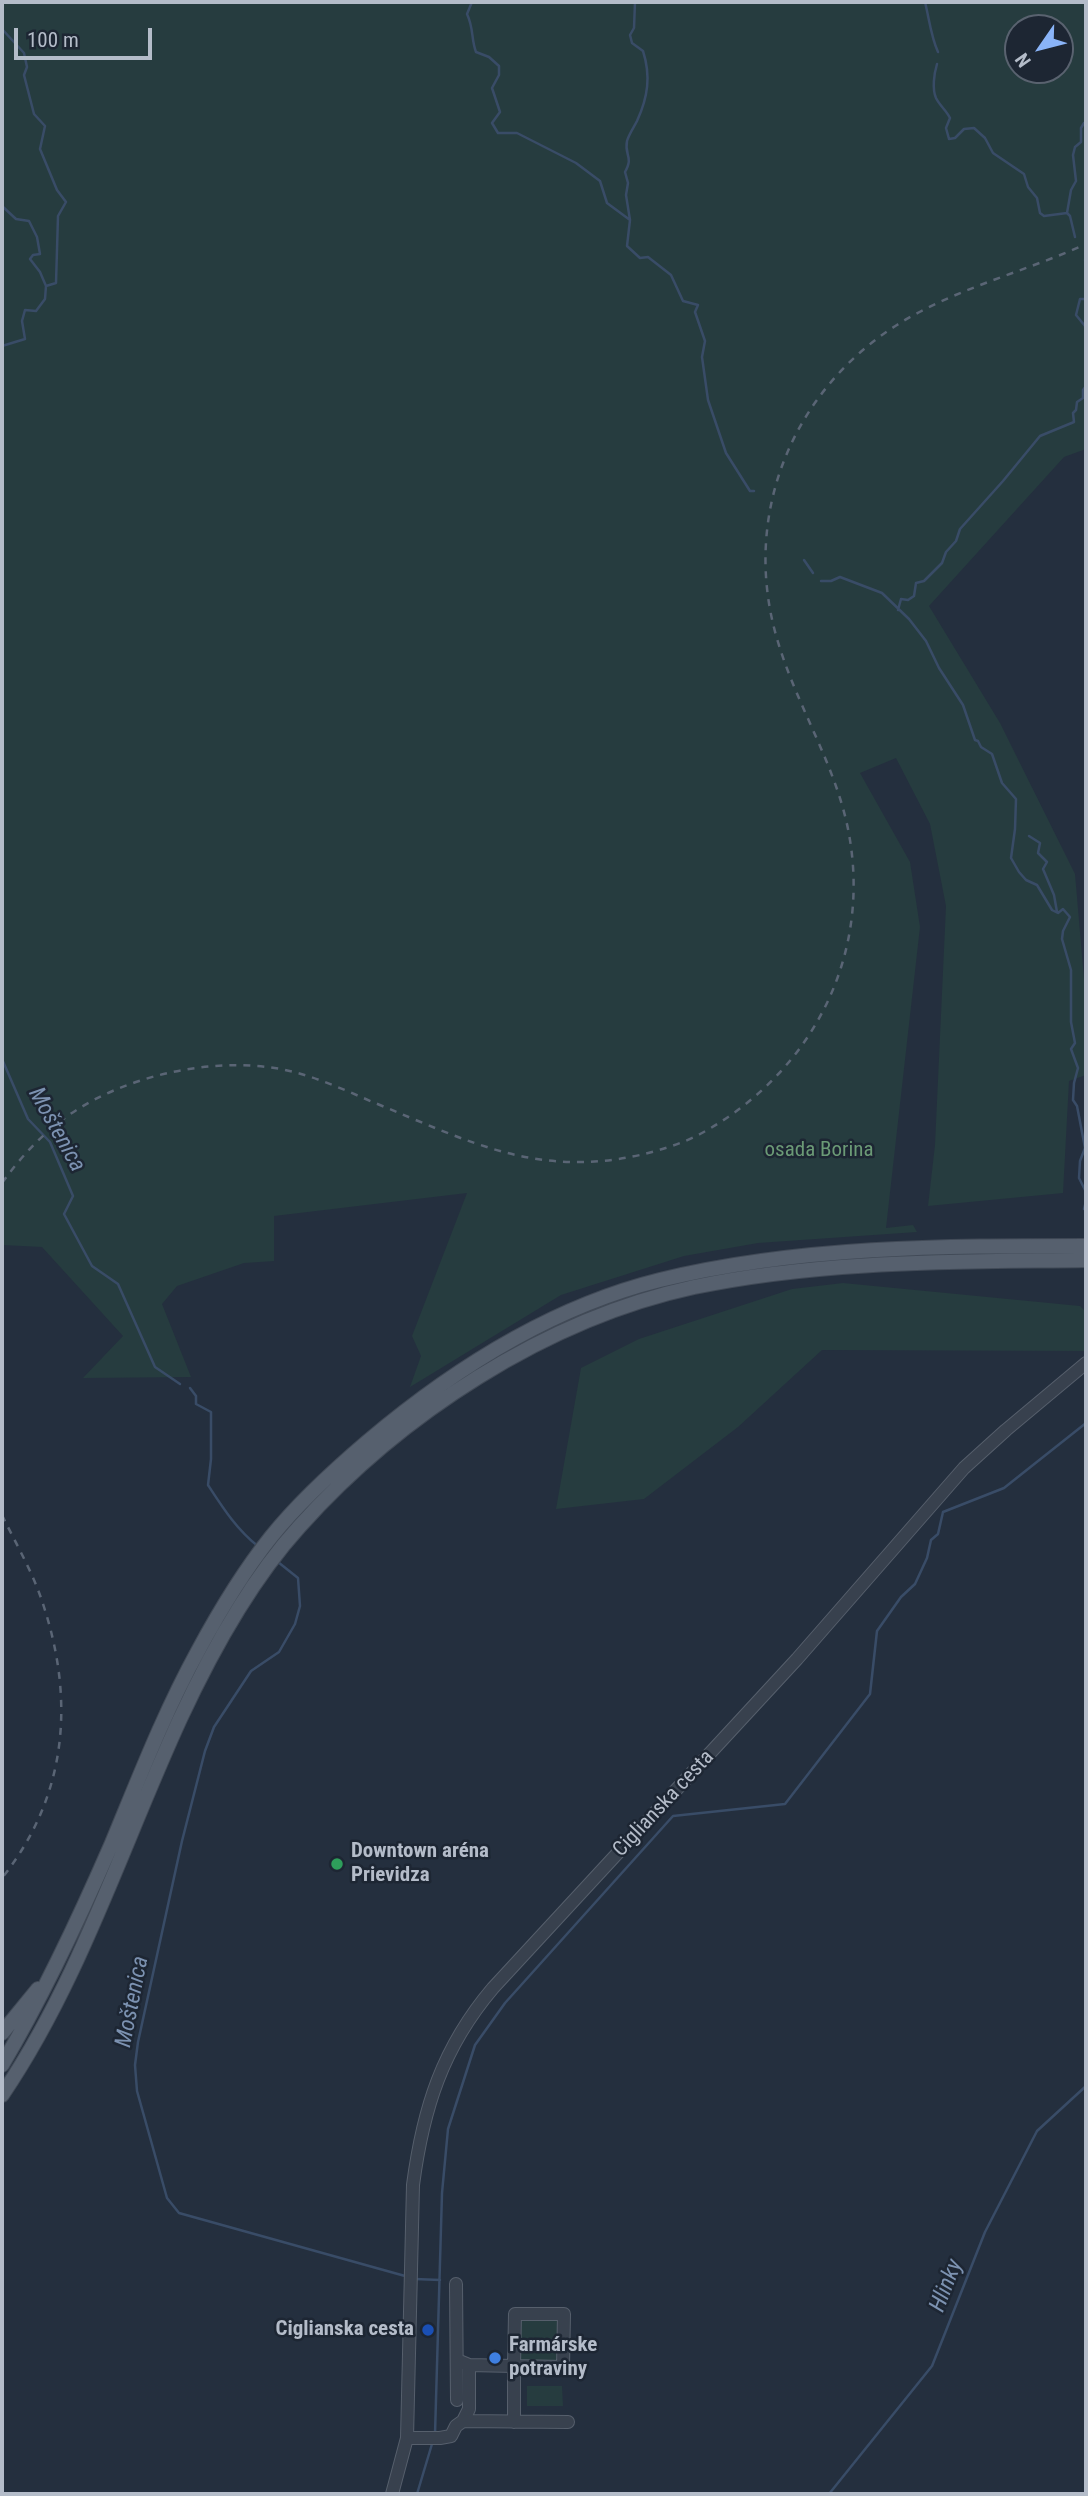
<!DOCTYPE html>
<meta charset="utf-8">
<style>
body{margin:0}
#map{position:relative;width:1088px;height:2496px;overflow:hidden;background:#242f3e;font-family:"Roboto Condensed",sans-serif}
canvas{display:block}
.frame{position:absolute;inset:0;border:4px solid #b4bcc9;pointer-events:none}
.north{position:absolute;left:1004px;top:14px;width:70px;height:70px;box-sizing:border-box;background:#1d2633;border:2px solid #59626f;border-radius:50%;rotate:235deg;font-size:19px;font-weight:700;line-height:28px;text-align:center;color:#b4bcc9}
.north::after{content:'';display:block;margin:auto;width:24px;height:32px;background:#8ab4f8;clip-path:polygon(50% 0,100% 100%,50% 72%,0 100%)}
.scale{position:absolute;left:14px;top:28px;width:138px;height:32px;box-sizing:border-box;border:4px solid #b4bcc9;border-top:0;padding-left:9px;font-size:21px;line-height:24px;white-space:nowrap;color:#b4bcc9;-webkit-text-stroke:5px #1d2633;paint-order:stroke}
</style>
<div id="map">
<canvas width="1088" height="2496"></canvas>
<div class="frame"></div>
<div class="north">N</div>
<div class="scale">100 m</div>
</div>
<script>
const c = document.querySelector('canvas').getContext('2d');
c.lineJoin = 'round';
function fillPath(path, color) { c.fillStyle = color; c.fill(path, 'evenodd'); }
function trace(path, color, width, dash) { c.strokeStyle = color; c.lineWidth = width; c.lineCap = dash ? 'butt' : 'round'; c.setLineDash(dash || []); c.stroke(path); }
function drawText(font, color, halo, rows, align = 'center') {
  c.font = font + ' "Roboto Condensed",sans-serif'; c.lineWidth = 5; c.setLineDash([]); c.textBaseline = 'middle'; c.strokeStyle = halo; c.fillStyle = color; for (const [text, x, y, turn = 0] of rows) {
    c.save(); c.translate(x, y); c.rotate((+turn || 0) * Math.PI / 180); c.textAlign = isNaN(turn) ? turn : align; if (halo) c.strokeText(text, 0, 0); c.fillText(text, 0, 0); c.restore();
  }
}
fillPath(new Path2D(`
 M2,2H1086V449L1064,457L929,606L1000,723L1075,874L1086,1002V1075L1069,1081L1063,1193L928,1206L935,1145L946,906L930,824L896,758L860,773L910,862L920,927L886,1228L913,1225L917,1232L758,1243L684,1256L561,1295L410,1387L421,1356L412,1336L467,1193L274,1216V1261L244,1263L177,1286L162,1304L191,1377L83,1378L123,1336L42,1247L2,1245ZM1060,28V70H1018V28Z
 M843,1283L1080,1306L1086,1312V1351L822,1350L738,1427L644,1499L556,1509L581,1368L639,1339L792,1289Z
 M523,2318L556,2320L560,2323L559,2360L555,2364L523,2362L518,2358L519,2324Z
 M527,2386H562L563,2406H527Z`), '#263c3f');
trace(new Path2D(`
 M472,2L467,14C474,29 471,39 476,52L489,57L499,66V75L492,88L500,112L492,123L498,133H517L576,163L600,181L607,203L630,220L627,246L640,258L648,257L671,275L683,301L698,305L695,312L705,341L702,357L708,400L726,453L750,491H754
 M925,2C929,18 931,37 938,52
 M2,29L24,53L27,67L24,75L34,114L45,126L40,149L57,190L66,202L58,216L56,283L46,286L45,299L36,311L25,310L22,321L25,339L2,346
 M937,64C934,74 932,89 936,98C940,106 946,110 950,118L946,128L949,139L955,138L964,129L974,128L985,138L993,153L1024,174L1028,187L1037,198L1040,213L1044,216L1067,213L1070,216L1075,237
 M2,136V137
 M2,206L16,219L29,221L37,237L40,254L33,255L30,259L40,272L46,286
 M1067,213L1071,190L1076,181L1073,155L1075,147L1081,142V128L1084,123
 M630,220L626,195L628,183L625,172C634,156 624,156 627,141C629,134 634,127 637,121C648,97 651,76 643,51L632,43L630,35L634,28L635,2
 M1085,260L1086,264
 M1086,299H1080L1076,315L1085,326L1086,335
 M804,560L813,573
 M821,581H831L840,577L882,593L909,619L926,641L939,668L963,705L975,740L978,741L981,747L992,754L1002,783L1016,799L1015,829L1011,858L1019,872L1026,880L1037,885L1052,910L1058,913L1063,909L1070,917L1063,931L1062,939L1071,970V1022L1075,1043L1071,1049L1078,1068L1074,1083L1073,1100L1077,1106L1085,1148L1080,1161L1079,1178L1086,1192
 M898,610L901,599L908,600L914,596L916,583L924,581L942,563L946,552L956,541L960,529L1003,481L1040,436L1074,422L1073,413L1076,410L1077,402L1083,398V390L1086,386
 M1029,836L1040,843L1038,853L1047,862L1043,869L1054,895L1057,912
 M2,1059L28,1119L50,1142L73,1196L64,1214L92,1266L118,1284L155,1367L180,1384
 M1084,1209L1086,1201
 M190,1388L196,1396V1404L211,1412V1459L208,1485C223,1508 237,1530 259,1547
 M278,1562L298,1578L300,1606L295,1624L279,1652L251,1671L214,1727L205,1751L182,1841L138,2042L135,2065L137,2091L167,2198L179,2213L405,2276
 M415,2279L440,2280
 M435,2434L442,2193L448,2129L475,2045L505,2003L673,1816L785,1804L870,1694L877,1631L901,1597L915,1584L927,1558L931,1540L938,1534L943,1512L1004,1488L1086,1423
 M417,2494L432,2444
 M829,2494L932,2366L985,2232L1037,2131L1086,2086`), '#394c67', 2.5);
const minor = new Path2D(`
 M456,2284L457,2400
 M457,2360L469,2365L514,2366L515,2314H564L563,2367L514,2366V2422
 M463,2421L469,2409V2365
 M407,2438H440L451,2436L456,2426L463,2421L568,2422
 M392,2494L407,2438L413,2185C423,2109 442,2048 493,1988L797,1659L964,1468L1006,1430L1086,1363`);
const major = new Path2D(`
 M2,2033L38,1989
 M2,2065C44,1994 79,1919 112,1843C139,1778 164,1713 198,1651C219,1612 243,1572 271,1537C299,1502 333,1471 367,1442C452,1370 551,1307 660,1280C799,1246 944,1246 1086,1246
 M2,2095C80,1980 122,1845 180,1719C211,1652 249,1582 299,1527C400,1414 546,1319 694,1287C823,1260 955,1262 1086,1260`);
trace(minor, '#565f6c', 14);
trace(major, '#414a57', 16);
trace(minor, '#38414e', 12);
trace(major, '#56606e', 14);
trace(new Path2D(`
 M2,1183C38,1133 77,1102 136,1082C177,1068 224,1062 267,1067C304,1071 340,1088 375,1103C468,1141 536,1178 640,1155C661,1150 684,1143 702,1133C813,1072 873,954 848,829C835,764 797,706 778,642C743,528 783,409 878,338C939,292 1018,275 1086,244
 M2,1515C15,1542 31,1569 41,1598C75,1696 69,1794 2,1878`), '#5a6575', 2.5, [7, 7]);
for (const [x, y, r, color] of [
 [337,1864,7,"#2e9e5b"],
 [428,2330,7,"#1a4fb4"],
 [495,2358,7,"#3f7fe0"]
]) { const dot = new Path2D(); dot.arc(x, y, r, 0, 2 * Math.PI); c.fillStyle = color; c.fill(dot); trace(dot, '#1d2633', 2.5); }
drawText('21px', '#6b9a76', '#1d2633', [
 ["osada Borina",819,1151]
]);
drawText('21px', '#b4bcc9', '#1d2633', [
 ["Ciglianska cesta",664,1804,-47]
]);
drawText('bold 21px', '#b4bcc9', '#1d2633', [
 ["Downtown aréna",351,1852],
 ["Prievidza",351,1876],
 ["Ciglianska cesta",414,2330,"right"],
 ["Farmárske",509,2346],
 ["potraviny",509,2370]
], 'left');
drawText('italic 23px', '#7c92b1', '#1d2633', [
 ["Moštenica",56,1130,61],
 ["Moštenica",133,2002,-79],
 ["Hlinky",947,2286,-69]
]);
</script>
